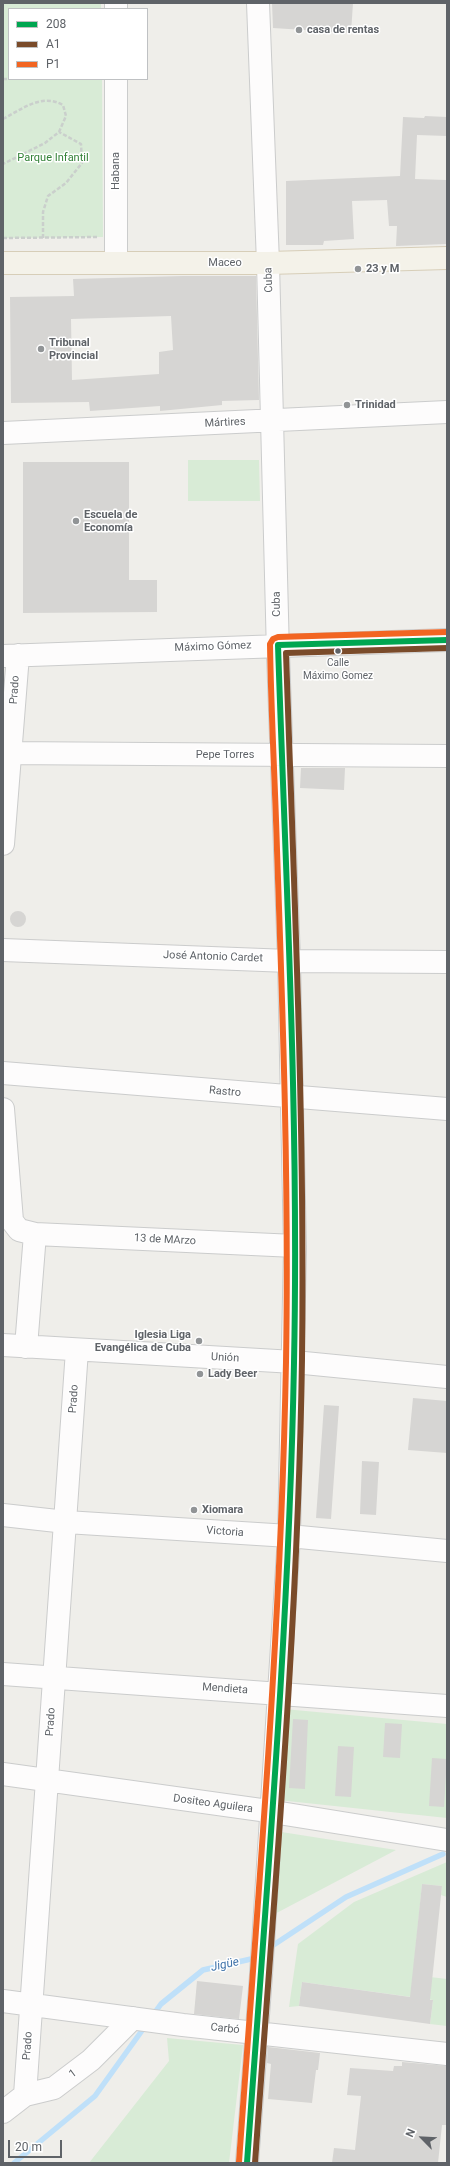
<!DOCTYPE html>
<meta charset="utf-8">
<style>
body{margin:0}
#map{position:relative;width:450px;height:2166px;overflow:hidden;background:#efeeea;font-family:Roboto,sans-serif}
canvas{display:block}
.frame{position:absolute;inset:0;border:4px solid #5f6368;pointer-events:none}
.legend{position:absolute;left:8px;top:8px;width:140px;height:72px;box-sizing:border-box;background:#fff;border:1px solid #bfc1c3;margin:0;padding:5px 7px;list-style:none;font-size:12px;color:#5f6368}
.legend li{display:flex;align-items:center;gap:8px;height:20px}
.legend b{width:20px;border:1px solid #bfc1c3}
.north{position:absolute;left:402px;top:2118px;width:40px;height:40px;-webkit-text-stroke:3px #fff;paint-order:stroke;rotate:294deg;font-size:11px;font-weight:700;line-height:16px;text-align:center;color:#5f6368}
.north::after{content:'';display:block;margin:auto;width:14px;height:18px;background:#5f6368;clip-path:polygon(50% 0,100% 100%,50% 72%,0 100%)}
.scale{position:absolute;left:8px;top:2140px;width:54px;height:18px;box-sizing:border-box;border:2px solid #5f6368;border-top:0;padding-left:5px;font-size:12px;line-height:14px;white-space:nowrap;color:#5f6368;-webkit-text-stroke:3px #fff;paint-order:stroke}
</style>
<div id="map">
<canvas width="450" height="2166"></canvas>
<div class="frame"></div>
<ul class="legend">
<li><b style="height:5px;background:#00a651"></b>208</li>
<li><b style="height:5px;background:#7a4b2a"></b>A1</li>
<li><b style="height:5px;background:#f26522"></b>P1</li>
</ul>
<div class="north">N</div>
<div class="scale">20 m</div>
</div>
<script>
const c = document.querySelector('canvas').getContext('2d');
c.lineJoin = 'round';
function fillPath(path, color) { c.fillStyle = color; c.fill(path, 'evenodd'); }
function trace(path, color, width, dash) { c.strokeStyle = color; c.lineWidth = width; c.lineCap = dash ? 'butt' : 'round'; c.setLineDash(dash || []); c.stroke(path); }
function drawText(font, color, halo, rows, align = 'center') {
  c.font = font + ' Roboto,sans-serif'; c.lineWidth = 3; c.setLineDash([]); c.textBaseline = 'middle'; c.strokeStyle = halo; c.fillStyle = color; for (const [text, x, y, turn = 0] of rows) {
    c.save(); c.translate(x, y); c.rotate((+turn || 0) * Math.PI / 180); c.textAlign = isNaN(turn) ? turn : align; if (halo) c.strokeText(text, 0, 0); c.fillText(text, 0, 0); c.restore();
  }
}
fillPath(new Path2D(`
 M3,3H101V9H9V79H102L103,237L3,238Z
 M188,460H259L260,501H188Z
 M284,1709L447,1724V1818L278,1800Z
 M275,1831L396,1850L269,1917Z
 M447,1862V1897L441,1895L442,1886L422,1884L413,1975L447,1979V2026L430,2024L433,2000L302,1982L299,2006L289,2007L298,1944L354,1902Z
 M167,2038L243,2045L229,2163H89L169,2061Z`), '#d8ebd6');
trace(new Path2D(`
 M269,1948L346,1897L443,1854
 M153,2015L161,2004L203,1970L251,1959L256,1956
 M14,2163L95,2096L146,2025`), '#bfe0f9', 5.5);
fillPath(new Path2D(`
 M272,3H353L351,33L273,28Z
 M425,116L447,117V136L417,135L415,179L446,180V244L396,246L397,226H389L387,200L352,201L354,239L324,241L323,245H286V181L400,176L403,117L424,118Z
 M183,276H256L259,400L222,401V405L160,411V406L90,411L89,402L11,403L10,297L74,296L73,279ZM171,316L173,350L159,352V374L72,380L71,319Z
 M23,462H129V580H157V612L23,613Z
 M301,768H345L344,790L300,788Z
 M10 919a8 8 0 1 1 16 0a8 8 0 1 1-16 0Z
 M413,1398L447,1401V1453L408,1450Z
 M324,1405L339,1406L331,1519L316,1518Z
 M362,1461L379,1462L376,1515L360,1514Z
 M293,1719L308,1720L305,1789L289,1788Z
 M385,1723L402,1724L400,1758L383,1757Z
 M338,1746L354,1747L351,1797L335,1796Z
 M432,1758L447,1759L444,1807L429,1806Z
 M422,1884L442,1886L430,2000H433L430,2024L299,2006L302,1982L410,1997Z
 M197,1981L243,1986L239,2019L194,2014Z
 M268,2047L320,2053L318,2070H316L312,2103L268,2099L271,2064L267,2063Z
 M402,2062L447,2066V2125H442L438,2163H332L334,2148L355,2150L361,2096L347,2095L350,2068L393,2071L394,2066H402Z`), '#d6d5d3');
const minor = new Path2D(`
 M116,3V9
 M116,79V262
 M3,433L447,412
 M3,656L447,640
 M3,753L447,756
 M3,844L18,655
 M3,950L289,961L447,962
 M3,1073L447,1109
 M3,1109L12,1221L19,1230L35,1234L26,1347
 M35,1234L295,1246
 M3,1345L294,1362L447,1377
 M3,1515L66,1522L289,1536L447,1551
 M3,1674L447,1706
 M3,1774L261,1810L447,1840
 M3,2001L183,2025L447,2054
 M25,2095L77,1350
 M3,2112L25,2095L54,2088L91,2060L133,2018
 M247,2163L261,1975L289,1536L295,1249L289,961L278,654L268,263L258,3`);
const major = new Path2D(`
 M3,263H268L447,258`);
trace(minor, '#cbcccc', 24);
trace(major, '#d7ceb8', 24);
trace(new Path2D(`
 M3,79H9
 M3,119C22,109 42,93 63,105L66,116L59,132L45,143L3,164
 M3,238L97,237
 M43,238V212L48,196L66,183L82,163L81,144L59,132`), '#cacfcc', 2.5, [4, 2]);
trace(minor, '#fdfcfc', 22);
trace(major, '#f4f2e9', 22);
trace(new Path2D(`
 M247,2163C266,1896 289,1630 294,1363C299,1124 286,884 278,645L447,640`), '#00a651', 6);
trace(new Path2D(`
 M255,2163C274,1895 298,1627 302,1359C305,1124 294,888 286,653L447,648`), '#7a4b2a', 6);
trace(new Path2D(`
 M239,2162C258,1896 281,1629 286,1362C289,1191 283,1020 277,850C275,781 271,712 270,644L273,639L278,637L447,632`), '#f26522', 6);
for (const [x, y, r, color] of [
 [299,30,4,"#919496"],
 [358,269,4,"#919496"],
 [41,349,4,"#919496"],
 [347,405,4,"#919496"],
 [76,521,4,"#919496"],
 [338,651,3.5,"#5f6368"],
 [199,1341,4,"#919496"],
 [200,1374,4,"#919496"],
 [194,1510,4,"#919496"]
]) { const dot = new Path2D(); dot.arc(x, y, r, 0, 2 * Math.PI); c.fillStyle = color; c.fill(dot); trace(dot, '#fff', 1.5); }
drawText('10px', '#5f6368', '#fff', [
 ["Calle",338,663],
 ["Máximo Gomez",338,676]
]);
drawText('bold 11px', '#5f6368', '#fff', [
 ["casa de rentas",307,30],
 ["23 y M",366,269],
 ["Tribunal",49,343],
 ["Provincial",49,356],
 ["Trinidad",355,405],
 ["Escuela de",84,515],
 ["Economía",84,528],
 ["Iglesia Liga",191,1335,"right"],
 ["Evangélica de Cuba",191,1348,"right"],
 ["Lady Beer",208,1374],
 ["Xiomara",202,1510]
], 'left');
drawText('11px', '#348238', '#fff', [
 ["Parque Infantil",53,158]
]);
drawText('11px', '#5f6368', '#fff', [
 ["Habana",116,171,-90],
 ["Maceo",225,263],
 ["Cuba",269,280,-92],
 ["Mártires",225,423,-3],
 ["Cuba",277,604,-91],
 ["Máximo Gómez",213,647,-2],
 ["Prado",15,690,-86],
 ["Pepe Torres",225,755],
 ["José Antonio Cardet",213,957,2],
 ["Rastro",225,1092,5],
 ["13 de MArzo",165,1240,3],
 ["Unión",225,1358,3],
 ["Prado",74,1399,-86],
 ["Victoria",225,1532,4],
 ["Mendieta",225,1689,4],
 ["Prado",51,1722,-86],
 ["Dositeo Aguilera",213,1804,8],
 ["Carbó",225,2029,6],
 ["Prado",28,2046,-86],
 ["1",73,2074,-37]
]);
drawText('italic 12px', '#4174aa', '#fff', [
 ["Jigüe",225,1965,-12]
]);
</script>
